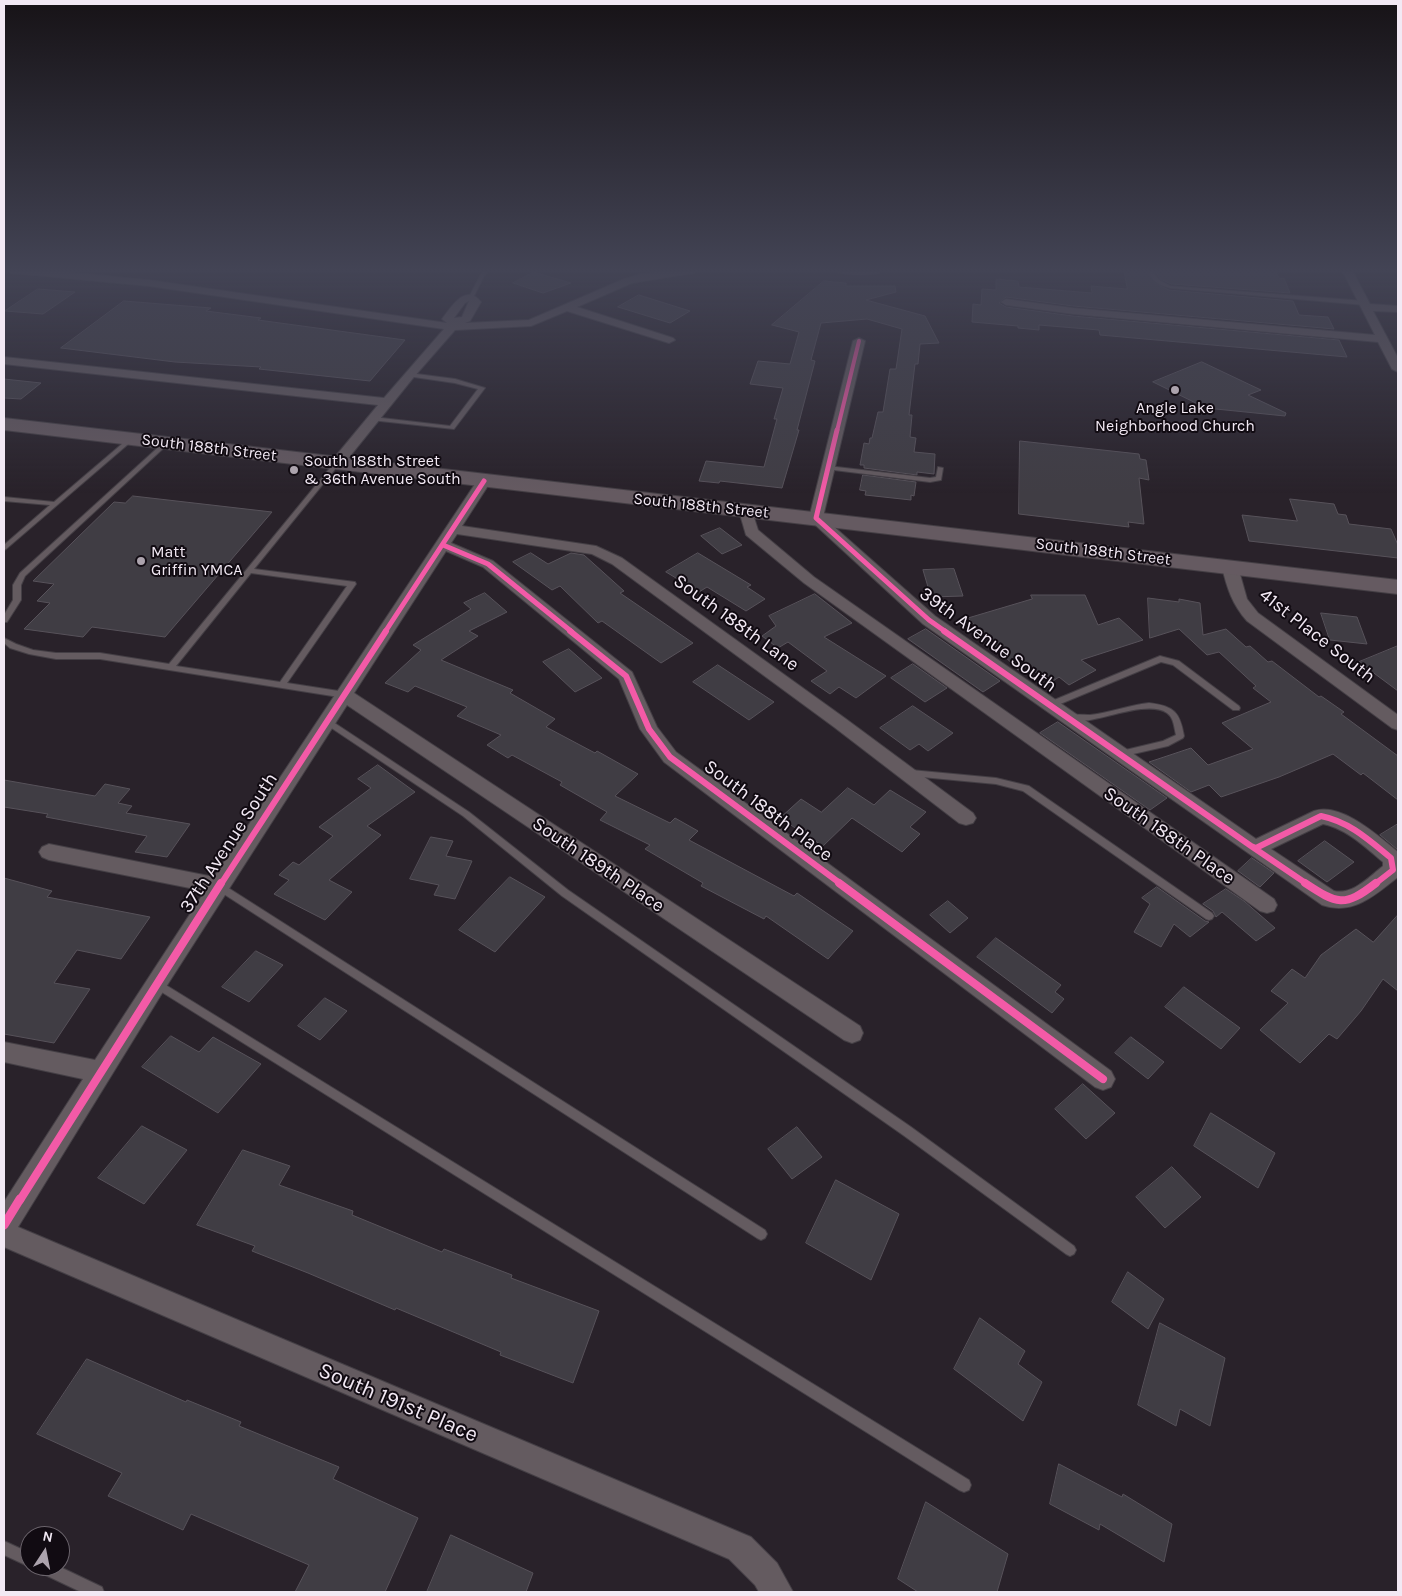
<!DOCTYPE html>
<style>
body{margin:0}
#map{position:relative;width:1402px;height:1596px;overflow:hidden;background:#29222a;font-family:Karla,sans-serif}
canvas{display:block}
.frame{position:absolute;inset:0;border:5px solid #f2e9f4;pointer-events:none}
.north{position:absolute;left:20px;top:1526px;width:50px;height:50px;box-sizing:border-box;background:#110b12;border:1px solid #6b646c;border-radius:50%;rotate:11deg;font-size:14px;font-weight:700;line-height:20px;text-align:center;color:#f2e9f4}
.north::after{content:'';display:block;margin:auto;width:18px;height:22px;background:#aca3ad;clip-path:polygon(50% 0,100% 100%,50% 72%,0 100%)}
</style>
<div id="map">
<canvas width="1402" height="1596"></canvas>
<div class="frame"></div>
<div class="north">N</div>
</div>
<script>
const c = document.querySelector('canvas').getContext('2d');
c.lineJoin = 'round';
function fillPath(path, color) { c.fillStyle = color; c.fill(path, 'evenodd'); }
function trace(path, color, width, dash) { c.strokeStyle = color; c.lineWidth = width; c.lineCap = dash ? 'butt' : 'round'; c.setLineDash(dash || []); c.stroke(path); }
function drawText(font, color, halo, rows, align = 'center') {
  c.font = font + ' Karla,sans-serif'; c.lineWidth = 4; c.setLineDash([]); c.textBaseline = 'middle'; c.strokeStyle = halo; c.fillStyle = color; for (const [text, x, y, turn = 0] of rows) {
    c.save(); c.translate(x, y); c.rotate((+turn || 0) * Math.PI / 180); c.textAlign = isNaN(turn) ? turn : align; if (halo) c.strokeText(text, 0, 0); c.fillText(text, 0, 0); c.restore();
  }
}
const building = new Path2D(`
 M1124,270L1147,271L1155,283L1169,290L1293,301L1299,315L1328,317L1334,329L1073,306L1006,297L999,303L1006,307L1073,316L1339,340L1347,357L1100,335L1099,330L1039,325V330L1018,328V326L972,322L973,304L981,305L982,289L996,290V279L1018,281L1019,287L1092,293L1091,286L1127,289Z
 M1158,270H1275L1279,278H1284L1290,293L1171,284L1160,279L1156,272H1159Z
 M534,272L571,283L543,293L513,283Z
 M824,281L846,283V286H895L896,292L866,300L925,316L939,343L920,344L918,364H915L909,415H912L910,437L916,438L914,452L935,454L934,474L917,472V475L864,468V465H860L864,443L869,444L870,438H872L878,412H883L890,369H896L902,329L867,319L821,323L811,360L815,361L797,430H799L782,488L720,481L719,483L699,481L706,461L764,467L777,419H774L783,388L750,384L758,361L790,364L799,332L772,325Z
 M38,289L75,292L43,314L5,311Z
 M639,295L690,311L670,323L618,307Z
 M124,301L211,308L206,311L261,318L258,320L405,340L370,381L259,369L261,367L175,362L61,348Z
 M1202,362L1261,390L1248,395L1286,413L1285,416L1206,408L1153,382Z
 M4,379L41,383L21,399L4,398Z
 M1020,441L1139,454L1140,459L1146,460L1149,480L1139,478L1144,524L1128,522L1129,527L1019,514Z
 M863,475L916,482L914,496L911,495V500L865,495L866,491L860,490Z
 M133,496L272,512L165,637L92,627L83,637L24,629L50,603L37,601L54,584L33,581L114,502L125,503Z
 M1290,499L1334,504L1338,514L1346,515L1349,524L1391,529L1398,545V558L1249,541L1242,515L1297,521Z
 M720,528L742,545L722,554L701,536Z
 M531,553L548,564L571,553L584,555L624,591L620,593L693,643L661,663L602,621L598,623L560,586L552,590L513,562Z
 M698,553L751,585L747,587L765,599L746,611L707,587L699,592L666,572Z
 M954,569L963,596L931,597L923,570Z
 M485,593L507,612L469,631L478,636L441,660L513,690L510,693L555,719L546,727L595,753L597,751L638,774L615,796L670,823L675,818L698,831L689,840L794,896L797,893L853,931L828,959L766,916L764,919L701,886L703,883L645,849L650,845L600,820L607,812L560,785L562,782L512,755L508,758L487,745L501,735L457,716L467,707L415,686L408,692L385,683L421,650L413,645L471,609L464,603Z
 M815,594L852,623L824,637L886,676L856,698L839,687L830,694L811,681L827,671L788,642L778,648L762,636L776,626L769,616Z
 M1031,595H1085L1098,625L1119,618L1143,640L1081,660L1096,670L1069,685L1059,677L1050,683L1026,665L1018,670L968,618L1032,599Z
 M1148,598L1179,602V599L1200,603L1203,635L1226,629L1246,647L1250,646L1268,662L1272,661L1319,697L1321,696L1344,712L1341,714L1398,756V800L1363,773L1361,775L1333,754L1279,777L1221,797L1209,785L1191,792L1149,762L1191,748L1208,765L1253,749L1222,723L1271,702L1253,688L1256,686L1219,652L1207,655L1179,629L1150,638Z
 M1321,613L1357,617L1367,644L1330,640Z
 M926,629L1000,681L983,692L908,639Z
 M1398,646V691L1359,662Z
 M569,649L602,678L575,692L543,662Z
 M913,664L947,688L925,702L891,678Z
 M718,665L774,702L749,720L693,682Z
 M913,706L953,733L928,751L919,744L910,750L880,728Z
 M1058,722L1167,798L1150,810L1040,733Z
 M378,765L415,792L367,826L381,835L329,880L352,892L325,920L274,894L289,880L279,875L293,862L299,865L333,836L319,827L371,788L358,779Z
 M4,780L95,796L105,784L130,789L118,803L132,806L126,813L190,824L167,857L135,852L147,836L46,817L48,814L4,807Z
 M848,788L874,805L890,790L926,812L910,827L920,834L902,852L852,818L823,846L780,818L801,799L821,812Z
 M1398,824V850L1380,835Z
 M431,837L453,841L446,856L472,861L455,899L434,895L439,885L410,879Z
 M1325,841L1354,862L1327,882L1298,861Z
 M1252,858L1274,873L1260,887L1238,871Z
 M510,877L545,897L495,952L459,930Z
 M4,878L52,891L47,897L150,917L121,959L77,950L54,983L90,989L54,1043L4,1034Z
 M1157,887L1205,921L1209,922L1190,937L1174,924L1161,947L1134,932L1150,904L1142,898Z
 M1226,889L1244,901L1275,928L1256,941L1222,912L1216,917L1213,911L1203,904Z
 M948,901L968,918L950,933L930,915Z
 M1398,915V991L1383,979L1361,1011L1337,1039L1329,1034L1300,1063L1260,1030L1288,1003L1271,991L1292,969L1305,978L1321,955L1356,929L1373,942Z
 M996,938L1061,985L1055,992L1064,999L1052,1013L977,957Z
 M256,951L283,965L249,1002L222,987Z
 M1184,987L1240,1028L1221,1049L1165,1007Z
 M325,998L347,1011L320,1040L298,1026Z
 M171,1036L199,1052L213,1037L261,1064L218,1113L142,1067Z
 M1131,1037L1164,1062L1148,1079L1115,1053Z
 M1083,1084L1115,1113L1086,1139L1055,1109Z
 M1211,1113L1275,1153L1258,1188L1194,1146Z
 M142,1126L187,1150L144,1204L98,1178Z
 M797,1127L822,1157L792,1179L768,1149Z
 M243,1150L290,1166L279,1185L353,1211L352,1215L442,1252L444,1249L512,1275L511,1278L599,1311L573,1383L500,1355L501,1352L396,1308L395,1310L308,1273L252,1251L255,1246L197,1225Z
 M1172,1167L1201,1197L1165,1228L1136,1197Z
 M836,1180L899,1214L871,1280L806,1243Z
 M1128,1272L1164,1299L1148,1329L1112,1302Z
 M980,1318L1025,1351L1018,1364L1042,1382L1023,1421L954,1369Z
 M1160,1323L1225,1358L1210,1426L1180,1409L1176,1426L1138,1405Z
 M87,1359L186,1402L187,1400L241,1422L239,1426L339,1467L333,1479L418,1518L385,1592H295L309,1565L191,1514L183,1530L108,1496L122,1473L37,1434Z
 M1059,1464L1122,1497L1123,1494L1172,1524L1164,1562L1100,1524L1099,1530L1050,1504Z
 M926,1502L1008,1554L997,1592H918L898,1579Z
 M451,1535L533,1573L526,1592H427Z`);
fillPath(building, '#403d44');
trace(building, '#57525a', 1);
const service = new Path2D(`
 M485,270H489L484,276L473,298H469V297L480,276Z
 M1148,270H1152L1159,280L1170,286L1365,301L1368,303L1365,305L1170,288C1159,285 1151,281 1148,270Z
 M409,373L455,379L485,388L454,429L371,420L370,419L373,417L450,426L478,389L455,383L407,376V374Z
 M129,438L134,439L6,549L4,550V545L50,505L4,501V497L54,502Z
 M164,442L169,443L25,576L21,585V600L7,622H4V615L13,600V585L20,573Z
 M335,462L340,463L254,569L355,582L356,584L287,683L345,692L349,695L348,697L345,698L100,659H56L29,654L10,648L4,643V638L16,644L33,650L56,653H100L169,664ZM251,573L347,586L280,682L176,666Z
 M828,466L930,478L936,477L938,467L943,468L941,480L930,482L826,469L825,468Z
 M1160,656L1179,661L1239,706L1240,708L1239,710H1233L1173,665L1161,662L1053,707H1047L1046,705L1047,703Z
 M1149,703C1174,706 1180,712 1184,736L1183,738L1168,746L1120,757L1117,756L1116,754L1117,752L1163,741L1176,735C1174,727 1174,718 1167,713C1148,700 1104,720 1082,721C1076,721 1071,722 1067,718C1072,713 1082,715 1090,715C1110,713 1129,705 1149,703Z
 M327,718L469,812L568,890L911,1127L1074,1246L1076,1250L1074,1254L1070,1256L1066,1254L903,1135L562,896L463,816L324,723L323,721L324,719Z
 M911,770L996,778L1029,786L1212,913L1214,916L1212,919L1209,920L1206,919L1023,791L996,784L911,776L907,773Z
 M219,882L765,1230L767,1234L765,1238L761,1240L757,1238L216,889L214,886L216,883Z
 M156,979L969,1480L971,1485L969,1490L964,1492L959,1490L152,986L151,983L152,980Z
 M4,1541L30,1553V1566H33L30,1567L4,1555Z
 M35,1566H58L102,1587L104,1592H81L37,1571Z`);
const minor = new Path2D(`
 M7,270H42L149,280L447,323L442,319C452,306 466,283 481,302L470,321L465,323L529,320L624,279L642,274L673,270H698L693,273L632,283L577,307L673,338L675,340L669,343L567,311L531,326L455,330L413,378L342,466L337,467L330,463L378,405L4,364V357L384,398L444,329L149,286L12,273ZM469,301L462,317L454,318L465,303Z
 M836,270H884C877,276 843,276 836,270Z
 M1342,270H1352L1370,304L1398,306V312L1373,311L1398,358V372L1392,369L1378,342L1073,314L1006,305L1001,302L1006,299L1073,308L1375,335Z
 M859,338L865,341L823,517L935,616L1256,839L1314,811C1342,802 1378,836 1398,852V877C1375,895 1353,916 1322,905L923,624L811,521L809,518L853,341ZM1323,824C1347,829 1365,847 1383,862V866C1369,877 1353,895 1334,891L1271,849Z
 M484,477L491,481L462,526L596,546L622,558L846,719L973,813L976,818L973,823L966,825L959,823L834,727L612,564L592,554L457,534L451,543L493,561L632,672L657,727L676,752L1111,1071L1115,1079L1111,1087L1103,1090L1095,1087L664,762L640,729L619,679L483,567L446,551L354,693L860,1026L863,1033L860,1040L852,1043L844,1040L347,705L164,990L18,1227L751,1537L777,1563L793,1592H759L755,1585L729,1559L4,1247V1202L83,1079L4,1062V1042L95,1060L205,891L49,860L42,857L39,852L42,847L49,844L214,877L477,481Z
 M746,507L751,508L758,530L814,577L1274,899L1277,905L1274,911L1267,913L1260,911L804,583L746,535L739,511L741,508Z
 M1230,562L1235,564L1238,567L1247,599L1258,613L1398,715V730L1392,728L1247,621C1232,604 1227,588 1222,567L1225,564Z`);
const primary = new Path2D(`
 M4,418L1398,580V594L4,430Z`);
trace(service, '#443f45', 2);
trace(minor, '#443f45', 2);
trace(primary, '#443f45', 2);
fillPath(service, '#645b60');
fillPath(minor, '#645b60');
fillPath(primary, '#655a61');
trace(new Path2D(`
 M837,431L859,341`), '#f35aa7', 4);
trace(new Path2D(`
 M837,430L816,518L929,620L946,632
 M443,545L488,564L572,632
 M385,632L484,481`), '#f35aa7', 5);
trace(new Path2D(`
 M570,631L626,676L649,729L670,757L841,884
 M944,631L1251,846
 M1251,846L1256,848L1321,816C1350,822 1369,840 1391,858L1393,870L1375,884
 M1251,846L1307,884
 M221,884L386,631`), '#f35aa7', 6);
trace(new Path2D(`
 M839,883L1103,1079
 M1305,883C1337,904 1344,908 1376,883
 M20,1200L221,883`), '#f35aa7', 8);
trace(new Path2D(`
 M4,1225L20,1199`), '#f35aa7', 9);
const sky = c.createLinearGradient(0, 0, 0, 493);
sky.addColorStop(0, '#171317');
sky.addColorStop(0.55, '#434455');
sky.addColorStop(1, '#43445500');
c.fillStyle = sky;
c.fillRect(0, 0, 1402, 493);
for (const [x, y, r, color] of [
 [1175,390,5,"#aca3ad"],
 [294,470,5,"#aca3ad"],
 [141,561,5,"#aca3ad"]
]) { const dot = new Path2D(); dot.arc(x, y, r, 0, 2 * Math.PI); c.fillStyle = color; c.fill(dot); trace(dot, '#110b12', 2); }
drawText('16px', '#f2e9f4', '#110b12', [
 ["Angle Lake",1175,408,"center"],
 ["Neighborhood Church",1175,426,"center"],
 ["South 188th Street",304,461],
 ["& 36th Avenue South",304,479],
 ["Matt",151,552],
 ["Griffin YMCA",151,570]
], 'left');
drawText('16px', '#f2e9f4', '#110b12', [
 ["South 188th Street",209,448,7],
 ["South 188th Street",701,506,6],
 ["South 188th Street",1103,552,7]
]);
drawText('19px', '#f2e9f4', '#110b12', [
 ["South 188th Lane",736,623,36],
 ["41st Place South",1317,636,38],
 ["39th Avenue South",988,640,36],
 ["South 188th Place",768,811,37],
 ["South 188th Place",1169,836,35],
 ["37th Avenue South",229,843,-57],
 ["South 189th Place",598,865,34]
]);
drawText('22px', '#f2e9f4', '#110b12', [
 ["South 191st Place",398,1403,23]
]);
</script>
